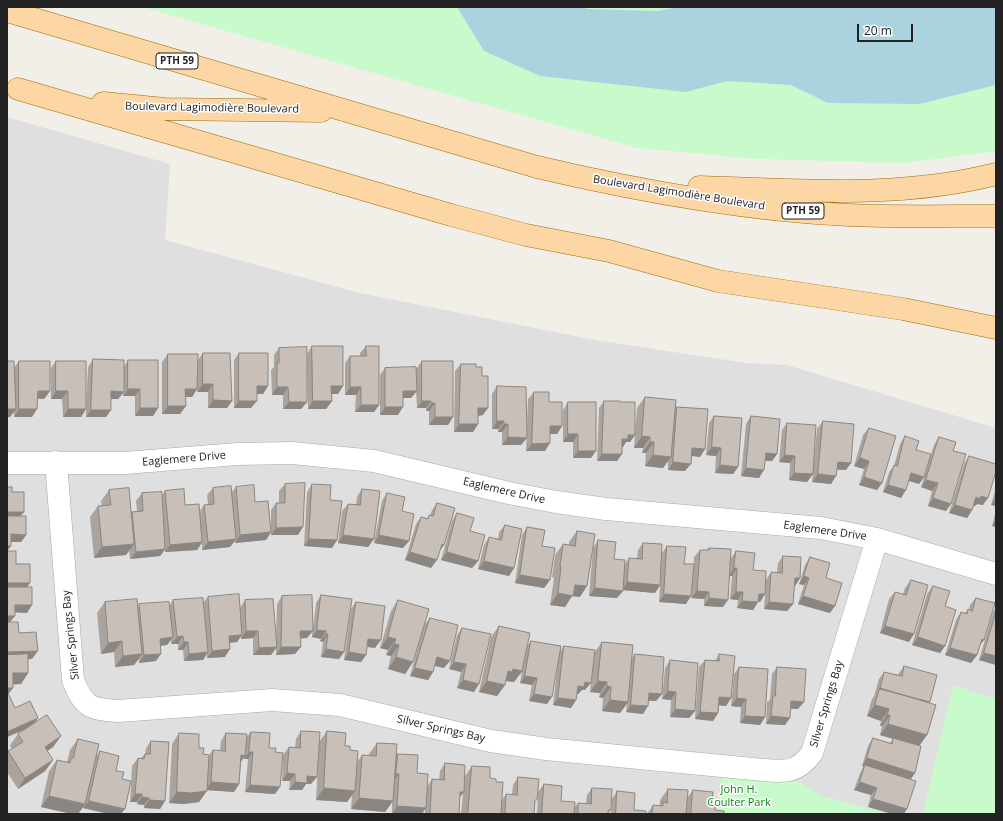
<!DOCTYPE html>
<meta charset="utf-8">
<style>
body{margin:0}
#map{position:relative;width:1003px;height:821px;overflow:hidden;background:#f2efe9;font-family:"Open Sans",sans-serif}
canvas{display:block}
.frame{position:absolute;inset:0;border:8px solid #222;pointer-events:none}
.scale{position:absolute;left:857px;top:24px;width:56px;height:18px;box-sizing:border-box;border:2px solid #222;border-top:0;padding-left:5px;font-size:12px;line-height:14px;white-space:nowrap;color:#222;-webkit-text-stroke:3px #fff;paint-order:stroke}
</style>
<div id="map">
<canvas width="1003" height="821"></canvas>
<div class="frame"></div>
<div class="scale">20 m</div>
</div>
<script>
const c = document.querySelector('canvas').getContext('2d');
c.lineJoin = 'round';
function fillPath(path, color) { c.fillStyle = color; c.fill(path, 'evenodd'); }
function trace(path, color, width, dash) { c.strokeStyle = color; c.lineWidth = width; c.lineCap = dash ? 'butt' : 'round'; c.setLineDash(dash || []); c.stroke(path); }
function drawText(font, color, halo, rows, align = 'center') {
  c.font = font + ' "Open Sans",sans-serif'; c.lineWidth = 3; c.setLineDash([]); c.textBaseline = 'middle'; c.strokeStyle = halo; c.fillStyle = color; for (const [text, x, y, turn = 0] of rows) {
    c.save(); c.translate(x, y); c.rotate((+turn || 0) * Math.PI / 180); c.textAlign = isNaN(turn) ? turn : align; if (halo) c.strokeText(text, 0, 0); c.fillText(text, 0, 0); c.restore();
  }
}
fillPath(new Path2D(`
 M7,117L170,164L165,240L360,293L595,340L746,363L787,365L996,428V814H7Z`), '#e0dfdf');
fillPath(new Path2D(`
 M142,7H996V151L904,163L757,159L637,148Z
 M953,685L996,699V814H923Z
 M722,778L800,782L820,795L886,814H719Z`), '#c8facc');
fillPath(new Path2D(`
 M457,7H584L587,9L658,11L677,7H996V85L919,104L828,103L791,85L727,81L686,92L540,76L484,51Z`), '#aad3df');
const minor = new Path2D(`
 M56,462L73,680C84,707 89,709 118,711L272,700L340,705L491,741L546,749L763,770C786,772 797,773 812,753L877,539
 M7,463H125L237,454L292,453L374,461L509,493L556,502L606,509L821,528L877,539L996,574`);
const major = new Path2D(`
 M7,11L537,167C639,191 743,210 848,215C897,217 947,216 996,216
 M18,89L451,215L526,235L609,251L718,281L903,309L996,328
 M103,103L165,109L321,111
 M699,187C798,190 898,199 996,174`);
trace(minor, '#a9a9a9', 23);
trace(major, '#a06b00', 23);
trace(minor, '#fff', 22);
trace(major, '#fcd6a4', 22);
fillPath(new Path2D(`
 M312,346L343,386L338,394H332V401L326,409H308L307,354Z
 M366,346L379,405L374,412H355L356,395H345V363L350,356H360V353Z
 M279,348L307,402L301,409H283V395H272L271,370L274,367V355Z
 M203,353L232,401L227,408H208V392H197V389L192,397H186L180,414H162V362L168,354L198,360Z
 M239,353L268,386L263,394H257L251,408H234V360Z
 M93,359L124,367L128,360L158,408L153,416H135V396H123V392L118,399H111V410L106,417H86V409L81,417H63L62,399H51V368L56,361L86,408L88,367Z
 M7,361L14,368L19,361L50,391L44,399L37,398L32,417H14V412L10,417H7Z
 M422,361L453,417L448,425H429V411H426V408H417L416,391L411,398H403L398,415H380V375L385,368L416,369Z
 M461,364L476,367L483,415L478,416V424L473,432H454L455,371Z
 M497,386L521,445H502V432H498V429H492V394Z
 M534,392L549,402L562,426L557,434H550L545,451H526L528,399Z
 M645,397L675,409L677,407L705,449L700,457L691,456L685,471L668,470V461L663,468L645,466L646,453H642L643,448H634L635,435L630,442H626L623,447H622V454L617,461H597L599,408L604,401L620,402L635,434L637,408Z
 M568,402L591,458H573V442H563V410Z
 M714,416L738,467L733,474L715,473L716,456L706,455L709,423Z
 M751,416L777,454L772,461H765L759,478L741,476L746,424Z
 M823,421L846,470H837L831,484L812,482L817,429Z
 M787,423L813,474L807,482L789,480L790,463L779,462L782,430Z
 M869,428L882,483L877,490L859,485L864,469L854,466L863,435Z
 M905,436L916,450L924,477L919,484L909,481L901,498L883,492L889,472L894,466L900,444Z
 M939,437L953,451L946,511L928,506L932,491L921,487L934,445Z
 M969,456L983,505L977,504L975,506H974L972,510L967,518L949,513L964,464Z
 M285,484L298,535H271V532L266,540L235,543V541L230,547L202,550V543L197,550L165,552V550L160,556L130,559L129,550L126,555L94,558L90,517L98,506H102L101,501L109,490L131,514L132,512L137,511L136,501L142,493L162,496L165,491L185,505L200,511L204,505L208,504L207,495L213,488L231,493L236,487L255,502L271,532V510L276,503H279V491Z
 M312,484L330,500L337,540L332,548L304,546L307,492Z
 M7,488L12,492L24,512L20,516L26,535L21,542H11L7,551L16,564L28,587L27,613L15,612V616L10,622L19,633L32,659H28V673L21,684H13L7,696L15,708L34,724L61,736L53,747L47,751L53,760L45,771L18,789L7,772V753L8,751L12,749L10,745L18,734L28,728L7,737Z
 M996,488V506L991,505Z
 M362,489L374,539L368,547L338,543L342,511L348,504L356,505L357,497Z
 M387,493L409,541L403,548L374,543L382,501Z
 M437,503L439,551L431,568L405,560L416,524L421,517L427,519L429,515L430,516L432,510Z
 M996,511V527L992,526Z
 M457,513L470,531L478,561L472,568L441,560L452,521Z
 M505,525L514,568L509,576L478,569L484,545L489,537L498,539L499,532Z
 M527,527L542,546L550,580L544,588L515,583L522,535Z
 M577,531L580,597L572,596L565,607L550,605L554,578L552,577L555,555L563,544L569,545V542Z
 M598,540L614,559L625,564L629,558L637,559L638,550L643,543L661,566L662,553L667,546L684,564L686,604L659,602L660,586L655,593L623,590L617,598L589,596L593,548Z
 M709,548L731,558L736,551L753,570L765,594L760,602H758L753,610L737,608L738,600L730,599L732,576H730L723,607L704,606V599L691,598L694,557L700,550H707Z
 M783,556L800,578L795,586H794L793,604L787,611L764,609L766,580L771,572H777L778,563Z
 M810,557L826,578L830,613L798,604L804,585L799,584L805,565Z
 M911,580L909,642L880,633L889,599L895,592L903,594L905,588Z
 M933,586L945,606V646L940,653L912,645L927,594Z
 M321,595L344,652L339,659L321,657L323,642L320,641L321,639L312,637V631L307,638H300L295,654L276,655V648L271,655H253V638L241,639V636L237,642L230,643L225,657L207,658V654L203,660L184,661L183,650H178V644H171V640L167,645L160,646L156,661L139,663V659L134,665L115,667L114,652L101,654L97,613L105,602L138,607L139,604L169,606L173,600L204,602L208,597L240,608L245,600L276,641L277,604L282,596L313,629L316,603Z
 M976,598L984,640L980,645L977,655L971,663L945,655L956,620L961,612L965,613L968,609L969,610L970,605Z
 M398,600L413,662L405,674L388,669L391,656L386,655L388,650L380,648L391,611Z
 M356,602L375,648L367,647L366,655L361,662L344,660L351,609Z
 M996,608V665L979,660L993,612Z
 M430,618L444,668L435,666L433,672L428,680L410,676L424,625Z
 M499,626L527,646L531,641L559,653L564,646L585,690H582L578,694H577L576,700L571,708L553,705L558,662L547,704L529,701L532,685L520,683L522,672L514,682L506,681L505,685L497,696L479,692L491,637Z
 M462,628L474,692L457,688L461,672L449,669L457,635Z
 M602,642L632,658L635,654L662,694L656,701H649L643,714L626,712L627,704L620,713L602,711L603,698L599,697L600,693L590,692L594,653Z
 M719,654L731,698L726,706L719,705L718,713L713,721L695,719L699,667L705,660L715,661Z
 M670,660L695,711L689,718L670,717L671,700L662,699L665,668Z
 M904,666L929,703L927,735L919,746L915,773L910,780L868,807L871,795L854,790L860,773L864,766H862L868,746L873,738L890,743L893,739L880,735L882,726H880L881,721L867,716L872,699L874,696L879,679L884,672L898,675L899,673Z
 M739,667L765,717L760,725L740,723L741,707L731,706L734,674Z
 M777,667L798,709H791L785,725L766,724L767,703L770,699L772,674Z
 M301,731L319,742L327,731L350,750L357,762L362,755L369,756V754L377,743L396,755L398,754L417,773L427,787L432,779L439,780L440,771L445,763L465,776L472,766L496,782L502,800L506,794H512L513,785L518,777L534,804V814H461L463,793L460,797L459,814H425V808L422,814H392V802L385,812L351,809L352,795L347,802L316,800L319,745L311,784H306L302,790H289L290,781H282L283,755L289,747L295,748L296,739Z
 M251,732L269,748L275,794L245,792L248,759H244V757L241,762L239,784L234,792L207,790L199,802L184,804L169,803L172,744L179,733L199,748L203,754L209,755L213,750L220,751L221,741L226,733L246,738Z
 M78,739L96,757L100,751L122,779L121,814H109L83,808L84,806L78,814H72L41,807L49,771L57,760L67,762L70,750Z
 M151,741L165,801L160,809L144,808V805L137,804V802H130L132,766L138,758H141L145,754L146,748Z
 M544,784L561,801L574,808L578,803H586L587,795L592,788L611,810L608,814H537L538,792Z
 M668,789L687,798L693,790L711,806L715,810L724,814H647L653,805L660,806V800Z
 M617,791L634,810L646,814H611L612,799Z`), '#aba49e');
fillPath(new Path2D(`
 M203,384H213L208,392H197Z
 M257,386H268L263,394H251Z
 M331,386H343L338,394H326Z
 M277,387H288L283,395H272Z
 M350,387H361L356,395H345Z
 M128,389H140L135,396H123Z
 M185,389H197L192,397H180Z
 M38,391H50L44,399L32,398Z
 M56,391H68L62,399H51Z
 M111,391L124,392L118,399H106Z
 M403,391H417L411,398H397Z
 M213,400L232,401L227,408H208Z
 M239,401H257L251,408H234Z
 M313,401H332L326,409H308Z
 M422,401H431L426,408H417Z
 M289,402H307L301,409H283Z
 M432,403H435L429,411H426Z
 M361,405H379L374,412H355Z
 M168,406H186L180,414H162Z
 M385,407H403L398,415H380Z
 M140,408H158L153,416H135Z
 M478,408H488L483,415L473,416Z
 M7,409H16L10,417H7Z
 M19,409H37L32,417H14Z
 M68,409H86L81,417H63Z
 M91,410H111L106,417H86Z
 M435,417H453L448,425H429Z
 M497,421H504L498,429H492Z
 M459,424H478L473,432H454Z
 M504,424H508L502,432H498Z
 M550,426H562L557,434H545Z
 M568,434H578L573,442H563Z
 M628,435H635L630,442H626L623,447H617L622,439Z
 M642,436L650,437L643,448H634Z
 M508,437L527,438L521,445H502Z
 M650,442H654L646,453H642Z
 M550,443L545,451H526L532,444Z
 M712,447L721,448L716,456L706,455Z
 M692,448L705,449L700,457L687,455Z
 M578,451H596L591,458H573Z
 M766,453L777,454L772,461L760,460Z
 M602,454H622L617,461H597Z
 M653,455L671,457L663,468L645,466Z
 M785,455L795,456L790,463L779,462Z
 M860,458L869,461L864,469L854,466Z
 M673,462L691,464L685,471L668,470Z
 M838,462L851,463L846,470L832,469Z
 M720,465L738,467L733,474L715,473Z
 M746,468L764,470L759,478L741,476Z
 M794,473L813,474L807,482L789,480Z
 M911,473L924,477L919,484L906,480Z
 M818,474L836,476L831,484L812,482Z
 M864,477L882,483L877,490L859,485Z
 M926,480L938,483L932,491L921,487Z
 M888,485L906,490L901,498L883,492Z
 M981,496L988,498L983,505L977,504L975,506L971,505L976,497Z
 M933,498L951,504L946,511L928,506Z
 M996,498V506L991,505Z
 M955,505L972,510L967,518L949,513Z
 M7,512H24L18,519H7Z
 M996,520V527L992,526Z
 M303,527L298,535H271L276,528Z
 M271,532L266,540L235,543L240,535Z
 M11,534L26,535L21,542H7Z
 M343,535L374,539L368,547L338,543Z
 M379,535L409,541L403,548L374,543Z
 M236,539L230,547L202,550L208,542Z
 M309,539L337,540L332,548L304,546Z
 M202,542L197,550L165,552L170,545Z
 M134,544L126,555L94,558L102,547Z
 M442,544L444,545L439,552Z
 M7,546H11L7,551Z
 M165,549L160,556L130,559L136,552Z
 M410,552L437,560L431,568L405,560Z
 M447,552L478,561L472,568L441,560Z
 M484,561L514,568L509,576L478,569Z
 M734,568H737L732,576H729Z
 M520,575L550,580L544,588L515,583Z
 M804,576L809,578L804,585L799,584Z
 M795,578H800L795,586L789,585Z
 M627,582L660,585L655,593L622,590Z
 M7,583H30L25,590H7Z
 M575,585L587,586L580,597L572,596L565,607L550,605L558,593Z
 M595,588L623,591L617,598L589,596Z
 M697,591L709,592L704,599L691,598Z
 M736,592H743L738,600L730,599Z
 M664,594L691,596L686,604L659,602Z
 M759,594H765L760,602L754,601Z
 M803,596L835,606L830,613L798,604Z
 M709,598L728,600L723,607L704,606Z
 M742,601L758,602L753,610L737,608Z
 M769,602L793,604L787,611L764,609Z
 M15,605H32L27,613L9,612Z
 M7,616H15L9,623H7Z
 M885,626L914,634L909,642L880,633Z
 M317,630L326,631L321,639L312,637Z
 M246,631H258L253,638L241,639Z
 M300,631H313L307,638L295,639Z
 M326,634H328L323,642L320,641Z
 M242,635L237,642L224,643L229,636Z
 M183,636L178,644H171L177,637Z
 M173,637L167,645L154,646L160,639Z
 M388,637L396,639L388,650L380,648Z
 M918,637L945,646L940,653L912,645Z
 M368,639L381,640L375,648L363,646Z
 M982,639L984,640L978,647Z
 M122,641L114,652L101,654L108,643Z
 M184,642H188L183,650H178Z
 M394,644L399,645L391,656L386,655Z
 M277,647L271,655H253L259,648Z
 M281,647H301L295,654L276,655Z
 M950,648L977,655L971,663L945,655Z
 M230,649L225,657L207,658L212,651Z
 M326,649L344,652L339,659L321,657Z
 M38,651L32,659L7,660V652Z
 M208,652L203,660L184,661L189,654Z
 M349,652L366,655L361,662L344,660Z
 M984,653L996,656V665L979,660Z
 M142,654L134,665L115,667L123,656Z
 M161,654L156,661L139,663L144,655Z
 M396,657L413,662L405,674L388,669Z
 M437,657L450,661L444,668L431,665Z
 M454,662L466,664L461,672L449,669Z
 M415,668L433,672L428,680L410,676Z
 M513,669L522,671L514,682L506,681L505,683L508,671Z
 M13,673H28L21,684L7,685Z
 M525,676L537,678L532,685L520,683Z
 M463,680L479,684L474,692L457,688Z
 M487,681L505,685L497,696L479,692Z
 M598,681L607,682L600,693L590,692Z
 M585,682L591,683L585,690H582L578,694H572L578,686Z
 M607,686L611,687L603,698L599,697Z
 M7,688H13L7,696Z
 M668,691L676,692L671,700L662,699Z
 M649,693L662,694L656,701L644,700Z
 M534,694L552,697L547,704L529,701Z
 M719,697L731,698L726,706L714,705Z
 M558,698L576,700L571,708L553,705Z
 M737,698L746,699L741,707L731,706Z
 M610,700L628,702L620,713L602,711Z
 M791,701L804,702L798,709L786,708Z
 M631,705L648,706L643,714L626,712Z
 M875,705L889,709L881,721L867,716Z
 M675,709L695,711L689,718L670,717Z
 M700,712L718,713L713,721L695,719Z
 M887,715H890L882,726H880Z
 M745,716L765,717L760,725L740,723Z
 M771,716L790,718L785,725L766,724Z
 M38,718L33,726L7,737V732Z
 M888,724L927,735L919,746L880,735Z
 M61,736L53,747L37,758L45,747Z
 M249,752H253L248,759H244Z
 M241,755L245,756L240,763Z
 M867,758L915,773L910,780L862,766Z
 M53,760L45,771L18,789L25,778Z
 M287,773L295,774L290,781H282Z
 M396,774H399L393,782H391Z
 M307,776L317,777L311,784H306L302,790H289L295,782Z
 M211,782L239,784L234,792L206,790Z
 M860,782L877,788L871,795L854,790Z
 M250,785L280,787L275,794L245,792Z
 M324,788L355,791L347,802L316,800Z
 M207,791L199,802L184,804L169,803L177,792Z
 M460,792H464L458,799Z
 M135,794H142L137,802H130Z
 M49,796L85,804L78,814H72L41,807Z
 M142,797L149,798L144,805L137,804Z
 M359,798L393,801L385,812L351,809Z
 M873,799L907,809L904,814H892L868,807Z
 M149,800L165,801L160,809L144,808Z
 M89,801L125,809L121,814H109L83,808Z
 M397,806L426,808L422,814H392Z`), '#8b8681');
const building = new Path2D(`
 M312,346H343V386H331L332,401H313Z
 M366,346H379V405H361V387H350V356H366Z
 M307,347V402H289L288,387H277V363H279V348Z
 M203,353H230L232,401L213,400V384H203Z
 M239,353H268V386H257V401H239Z
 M168,354H198L197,389H185L186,406H168Z
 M93,359L124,360V392L111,391V410H91Z
 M128,360H158V408H140V389H128Z
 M7,361H14L16,409H7Z
 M19,361H50V391H38L37,409H19Z
 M56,361H86V409H68V391H56Z
 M422,361H453V417H435V403H432L431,401H422Z
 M461,364H476V367H482V376H488V408H478V424H459Z
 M416,367L417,391H403V407H385V368Z
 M497,386L526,387L527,438L508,437V424H504V421H497Z
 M534,392H549V402H562V426H550V443L532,444Z
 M645,397L676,400L671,457L653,455L654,442H650V437L642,436Z
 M604,401H620V402H635V435H628V439H622V454H602Z
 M568,402H596V451H578V434H568Z
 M677,407L708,409L705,449L692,448L691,464L673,462Z
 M714,416L742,418L738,467L720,465L721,448L712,447Z
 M751,416L780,419L777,454L766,453L764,470L746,468Z
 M823,421L854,424L851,463L838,462L836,476L818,474Z
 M787,423L816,425L813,474L794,473L795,456L785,455Z
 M869,428L896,436L882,483L864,477L869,461L860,458Z
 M905,436L919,441L916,450L931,454L924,477L911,473L906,490L888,485L894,465L897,466Z
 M939,437L956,442L953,451L966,454L951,504L933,498L938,483L926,480Z
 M969,456L996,464V471L988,498L981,496L980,499L976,497L972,510L955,505Z
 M305,483L303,527L276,528V503H285V484Z
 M312,484L331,485L330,500L342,501L337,540L309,539Z
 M254,485L255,502L268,501L271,532L240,535L236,487Z
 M231,486L236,539L208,542L204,505L214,504L213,488Z
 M12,487V492H24V512H7V488Z
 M129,488L134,544L102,547L98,506L111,505L109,490Z
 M184,489L185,505L199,504L202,542L170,545L165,491Z
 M362,489L380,491L374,539L343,535L348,504L360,505Z
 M162,492L165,549L136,552L132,512L143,511L142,493Z
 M387,493L405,497L402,511L414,514L409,541L379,535Z
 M437,503L455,508L444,545L442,544L437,560L410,552L421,517L428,519L429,515L433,516Z
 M457,513L474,518L470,531L485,535L478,561L447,552Z
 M7,516H26V535L11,534V546H7Z
 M505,525L522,529L514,568L484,561L489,537L501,540Z
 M527,527L545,530L542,546L555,548L550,580L520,575Z
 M577,531L595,534L587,586L575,585L573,596L558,593L561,567L560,566L563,544L575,546Z
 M598,540L616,542L614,559L625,560L623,591L595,588Z
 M643,543L662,544L660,585L627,582L629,558L642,559Z
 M667,546L686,547L684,564H694L691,596L664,594Z
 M709,548L731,549L728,600L709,598V592L697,591L700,550H709Z
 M7,551H16V564H30V583H7Z
 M736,551L755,553L753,570L766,571L765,594H759L758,602L742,601L743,592H736L737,568H734Z
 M783,556L801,557L800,578H795L793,604L769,602L771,572L782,573Z
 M810,557L830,563L826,578L842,583L835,606L803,596L809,578L804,576Z
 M911,580L928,585L914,634L885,626L895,592L906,595Z
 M933,586L950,591L945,606L956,610L945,646L918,637Z
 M7,587H32V605H15V616H7Z
 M239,594L242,635L229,636L230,649L212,651L208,597Z
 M312,595L313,631H300L301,647H281L282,596Z
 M321,595L352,599L344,652L326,649L328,634H326V631L317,630Z
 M203,598L208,652L189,654L188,642H184L183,636L177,637L173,600Z
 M976,598L995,603L984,640L982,639L977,655L950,648L961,612L967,614L968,609L972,611Z
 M137,599L142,654L123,656L122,641L108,643L105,602Z
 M273,599L277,647L259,648L258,631H246L245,600Z
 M398,600L429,609L413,662L396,657L399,645L394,644L396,639L388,637Z
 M169,602L173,637L160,639L161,654L144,655L139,604Z
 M356,602L385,606L381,640L368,639L366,655L349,652Z
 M996,612V656L984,653Z
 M430,618L458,625L450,661L437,657L433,672L415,668Z
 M7,622H18L19,633L36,632L38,651L7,652Z
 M499,626L530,633L522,671L513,669L512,672L508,671L505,685L487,681Z
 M462,628L491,634L479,684L463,680L466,664L454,662Z
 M531,641L561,646L552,697L534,694L537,678L525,676Z
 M602,642L633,645L628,702L610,700L611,687L607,686V682L598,681Z
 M564,646L595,650L591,683L585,682L584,687L578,686L576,700L558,698Z
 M28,654V673H13V688H7V655Z
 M635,654L664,657L662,694L649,693L648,706L631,705Z
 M719,654L735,656L731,698L719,697L718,713L700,712L705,660L719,661Z
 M670,660L698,663L695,711L675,709L676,692L668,691Z
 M904,666L937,675L930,702L880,689L884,672L902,676Z
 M739,667L768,669L765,717L745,716L746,699L737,698Z
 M777,667L806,669L804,702L791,701L790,718L771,716L773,696H775Z
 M880,688L936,705L927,735L888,724L890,715H887L889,709L875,705Z
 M9,695L15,708L30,701L38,718L7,732V696Z
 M47,715L61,736L45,747L53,760L25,778L8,751L23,742L18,734Z
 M301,731L320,732L317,777L307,776V783L295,782V774L287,773L289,747L300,748Z
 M327,731L346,733L345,746H350V750L358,751L355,791L324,788Z
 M251,732L270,733L269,748H276L275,752L283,753L280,787L250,785L253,752H249Z
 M179,733L199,734V748H204L203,754L209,755L207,791L191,793L177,792Z
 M226,733L247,734L245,756L241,755L239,784L211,782L213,750L225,751Z
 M873,738L892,744L893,738L921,746L915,773L867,758Z
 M78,739L99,744L85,804L49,796L57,760L70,763L71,758H73Z
 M151,741L169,742L165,801L149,800V798L142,797V794H135L138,758L144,759L145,754H150Z
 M377,743L397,744L393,801L359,798L362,755L376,756Z
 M100,751L119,756L116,771L124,772L122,779L131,781L125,809L89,801Z
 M398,754L418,755L417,773L428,774L426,808L397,806L399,774H396Z
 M445,763L465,765L464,792H460L459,814H430L432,779L444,780Z
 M865,765L916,781L907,809L873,799L877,788L860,782Z
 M472,766L490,767V778L496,779V782H503L501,814H468Z
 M518,777L539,779L537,800H535L534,814H505L506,794L517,795Z
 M544,784L562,786L561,801L575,802L574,814H542Z
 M592,788L612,789L611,810H608V814H578V803L591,804Z
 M668,789L688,790L686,814H652L653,805L663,806V802L667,803Z
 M693,790L713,792L711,806L715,807V810L724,811V814H691Z
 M617,791L635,793L634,810L646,811V814H616Z`);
fillPath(building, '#c7bfb8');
trace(building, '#8b8681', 1);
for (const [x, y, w] of [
 [177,61,42],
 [803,211,42]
]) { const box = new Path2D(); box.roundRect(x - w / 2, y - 8, w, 16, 3); c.fillStyle = '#fff'; c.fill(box); trace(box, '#222', 1); }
drawText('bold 10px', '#222', null, [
 ["PTH 59",177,61],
 ["PTH 59",803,211]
]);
drawText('11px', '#222', '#fff', [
 ["Boulevard Lagimodière Boulevard",212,108,1],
 ["Boulevard Lagimodière Boulevard",679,193,9],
 ["Eaglemere Drive",184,459,-5],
 ["Eaglemere Drive",504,491,13],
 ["Eaglemere Drive",825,531,8],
 ["Silver Springs Bay",71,635,-96],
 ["Silver Springs Bay",827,704,-73],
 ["Silver Springs Bay",441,729,13]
]);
drawText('11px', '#0c8416', '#fff', [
 ["John H.",739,790],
 ["Coulter Park",739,803]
]);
</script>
